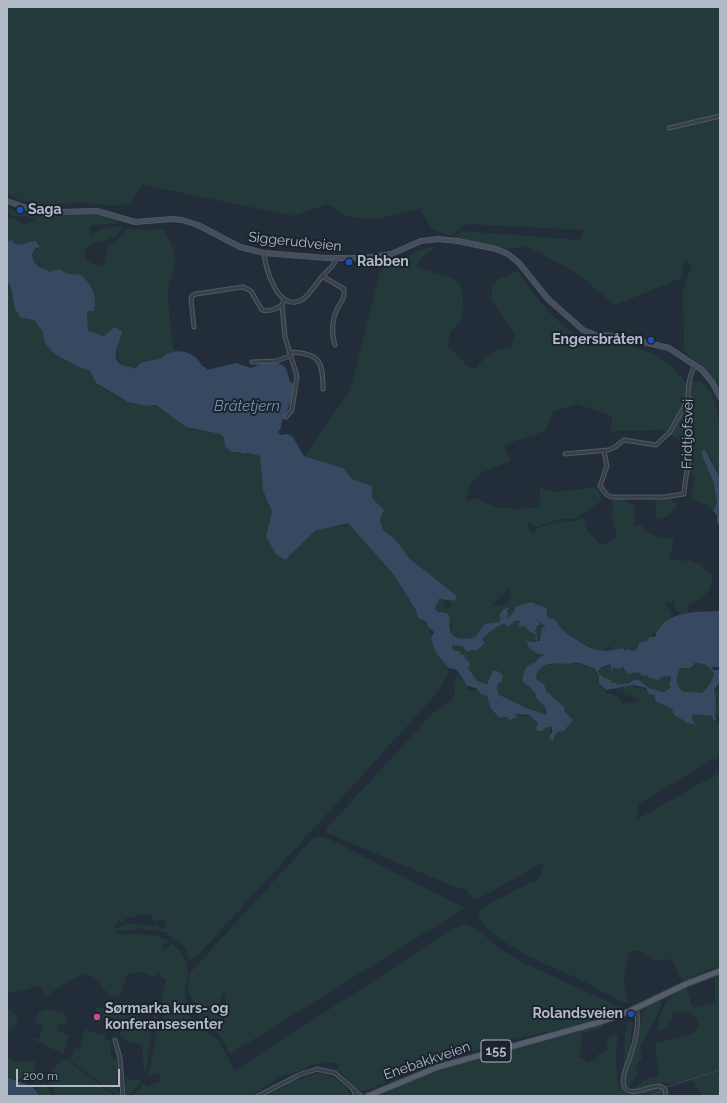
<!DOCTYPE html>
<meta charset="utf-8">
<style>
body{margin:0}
#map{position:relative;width:727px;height:1103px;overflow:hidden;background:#222d39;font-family:Raleway,sans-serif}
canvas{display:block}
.frame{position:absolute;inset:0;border:8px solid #b1bac6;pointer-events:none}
.scale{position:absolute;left:16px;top:1069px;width:104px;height:18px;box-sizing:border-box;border:2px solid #b1bac6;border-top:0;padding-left:5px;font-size:12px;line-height:14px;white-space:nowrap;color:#b1bac6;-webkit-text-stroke:3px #1b242e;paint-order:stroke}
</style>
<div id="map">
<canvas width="727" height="1103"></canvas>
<div class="frame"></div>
<div class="scale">200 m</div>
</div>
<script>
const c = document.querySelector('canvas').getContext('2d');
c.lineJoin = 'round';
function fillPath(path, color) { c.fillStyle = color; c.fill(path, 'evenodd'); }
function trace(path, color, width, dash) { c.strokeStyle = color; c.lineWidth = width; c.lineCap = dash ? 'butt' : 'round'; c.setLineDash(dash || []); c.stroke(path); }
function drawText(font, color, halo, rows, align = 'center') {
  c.font = font + ' Raleway,sans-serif'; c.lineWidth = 4; c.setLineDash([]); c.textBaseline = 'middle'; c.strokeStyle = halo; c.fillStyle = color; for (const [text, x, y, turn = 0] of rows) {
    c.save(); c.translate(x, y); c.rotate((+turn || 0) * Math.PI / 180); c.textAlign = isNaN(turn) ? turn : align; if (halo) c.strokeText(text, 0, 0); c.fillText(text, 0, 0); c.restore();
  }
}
fillPath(new Path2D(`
 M7,7H720V389L706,369L692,359L684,349L683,291L692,264L684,261L682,278L615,305L574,271L528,247L505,249L456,237L463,231L580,240L584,230L467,224L451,236L432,229L420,209L378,219L349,217L328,204L293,216L143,185L129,204C114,207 101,204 86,203C53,202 40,211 7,194Z
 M8,208C42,224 83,204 117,220L116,223C107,226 96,221 89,228L92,235C101,227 111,225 122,228C114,243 94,240 84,250L86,259L92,264L104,265L108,247L115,242L127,229L164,230C172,241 178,258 173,272C171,279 168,284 168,292C168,312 172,332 174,352L169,353L162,358L136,365L135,369L121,364L116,353L119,341L106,335L91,334L88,331L87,311H92L95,304C92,293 89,276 75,274C69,273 67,273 61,269L50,272L43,269L42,266L35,263L32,254L40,246L36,241L19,245L9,241L7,242V217L16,219L24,224L35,220C26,213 14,220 7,212Z
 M428,247H433L434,250C427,254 417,258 416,267L447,276L460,283L463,301L462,321L450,332L448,346L467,366L476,369C487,354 492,349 511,347L515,334L492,300V286L500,278L510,276L513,272H518C536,296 554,324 582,337C591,342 601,341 612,342C639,345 670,358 685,382C692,382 700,380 705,385C724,403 720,454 720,478L709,455H702L714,484L717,503L713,511C707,505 702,502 694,501L691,497L695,476L690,473L693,449L663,430L611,431L612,416L577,404L553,412L545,431L504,445L511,461C488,470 470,472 466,501L476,498L495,507L517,509L539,507L540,488L556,492L596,487L601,493V501L577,518L557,520L535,527L531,523L527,524L532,534C543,519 569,524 584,518L587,530L601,545L617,538L612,518L613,501L616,498H625V501L634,505V525L643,526C651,539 656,534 667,539L669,537L674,540L669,559L686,561L688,558L690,561L701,564L703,568L713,574C711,594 705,595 689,605L688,613L680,615L675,608V601L666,603V606L671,611V619L660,627L657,634L653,632L652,638L638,644L637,649L626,651L621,648L611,651V647L609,646L605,651C588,649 577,640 564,631C557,626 557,619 548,618V612L531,602L514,609V612L508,618L507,611L510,608L508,607L499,615L501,619L499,622L485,624L475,637L463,639L452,634L450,617L437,612L435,608L437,601L440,599L445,602L444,608H451L452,604L448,601H455L457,596L409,558L396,540L383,530L380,520L384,510L372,498V486L352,479L343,468L304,456L350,391L380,271L401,258ZM508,589L512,596C504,607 503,603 491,607Z
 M7,281C15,295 10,307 25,318C28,320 31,319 34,320L42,331L45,343L53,353L90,371L98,385L112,394L133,404L157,406L186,427L220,434L231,452H241L242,454L248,453L260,456L263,491L272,512L266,536L285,560L315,531L348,523L394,575L416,610L418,618L427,622L436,653L446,664L449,671L439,690L429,702L202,951L192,959H189L185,947L167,933L156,930H144L141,927L135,930L117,931L116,934L153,935L169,941L163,945V950L172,944L181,952L187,964L188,976L186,985H185V999L189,1016L219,1041L235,1071L454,928L465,924L477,929L501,950L528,965L617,1006L620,1008L619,1010L587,1023L507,1041L447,1059L364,1091L356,1089L338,1070L339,1065L332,1062L308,1066L302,1071L285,1075L272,1082L251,1096H132L144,1083L148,1086L160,1081V1075L157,1073L148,1076L157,1035L155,1034L154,1014L161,1022L164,1018L162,998L166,980L160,977L159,971L154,977C145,971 134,971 126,975L122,991L118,996C103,999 101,974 85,975C72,976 58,989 46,996L43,992V988L37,986L22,991L7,993ZM144,914L150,915L155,921L167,920L164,930L156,924C145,931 129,916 118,929L114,926L119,921L122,922L125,919Z
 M671,499L677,507L666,517L656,519L655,500Z
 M538,619L545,626V628L542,627L541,639L538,641L537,634L535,631V628L539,625L536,620Z
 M520,621V627L522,626H527V631L535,635L536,642L526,641L529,648L531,647L536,652L544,654V656L538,657L537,661L527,666L523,679L525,686C536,691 532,694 538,700C542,705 548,707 546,715L524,707L498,693L497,685L503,676L497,671L491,676L487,684L477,681L468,668L469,662L466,660L464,655H461L459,651H453L452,645L462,646L467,652L479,650L485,643L483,637L496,627L504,624L507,626L515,622Z
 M567,662C579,665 592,663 599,675L598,681L605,690L606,695L610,693L617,697L623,704L636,702L639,699L623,694L624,690L617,689L619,687L624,689V686L633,685L635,687L643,688L645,691H649V693L655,695V701L672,709L674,715L684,722L694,725L692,718L694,714L712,716L713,721L720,723V755L639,804L636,820L720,772V966L695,975L687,980H683L679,976L673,961L667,959L654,961C645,954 641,947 630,952C624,969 621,986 629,1002L626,1003C609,996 594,986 577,978C553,967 482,940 478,911L484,907L531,882H535L541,873L542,863L478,899C471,899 469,893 464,889L455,887L327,833L326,829L432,714L448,703L455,695L454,682L457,675L467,685V690L474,691L477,688L481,694L487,696L490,707L499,718L518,716L515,715H523L525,717L529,715L538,723L543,731L547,727H552L549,738L551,740L555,738L557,732L564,730L571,724L564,707L548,693L536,676C539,659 557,668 567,662Z
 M700,663L711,668L714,674L710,684L702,693L682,691C675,683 676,677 679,668H691L694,664Z
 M610,664L612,665V671L613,668L620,669L623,667L628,674L638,672L641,675H647L648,677L658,679L662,677L670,676L671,687L664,692L649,688L639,680H633L622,685H616V683H612L611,680L602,677L598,671Z
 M714,690L720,692V716L715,714L717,698Z
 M318,836L329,839L465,908L230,1054L219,1035L201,1020L191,1007L195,1004L188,992L190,973L312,839ZM222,993H225L226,999L225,1007L220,1008L218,1004L220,1001Z
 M720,975V1096H702L694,1082L690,1080L670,1084L657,1083L636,1090L633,1089L645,1080L658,1076C659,1065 654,1054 656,1043L692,1034L698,1027V1019C690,1014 682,1010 673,1012L672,1020H669V1028L659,1030C655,1016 671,990 686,988L690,996L691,1005L695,1008L715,1002V977Z
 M109,1000L119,1003L149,1024L151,1036L147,1057L148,1059L146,1070L144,1069L142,1045L126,1041L120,1036L121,1026L119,1019L109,1017L102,1020L100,1015L96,1012V1008L104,1007L106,1008V1001Z
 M660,1000C665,1009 645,1035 641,1046C639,1051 643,1053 642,1058L636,1064L635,1070L639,1074L629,1087L626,1085V1078L643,1015L647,1006Z
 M7,1008L17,1017V1023L14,1029L7,1032Z
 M47,1009L65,1014L68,1020L67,1025L69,1027L62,1023V1025L52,1023L58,1025L56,1031L69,1035L63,1054L33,1039H39L43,1026L35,1023L38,1013Z
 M629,1020L633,1023L629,1057L626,1064H624L625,1033Z
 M603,1025L602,1028L582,1033L579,1058L585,1059L587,1062L596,1060L598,1054L603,1053L608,1049V1045L605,1044L610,1035L616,1034L618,1037L616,1051L617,1080L620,1088L625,1092L634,1093L659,1088L664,1092V1096H380C450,1061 528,1046 603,1025Z
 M85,1029L89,1030V1032L91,1031L106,1036L105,1040L111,1041V1058L118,1059L119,1074H116L117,1091L121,1093V1096L115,1094L70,1060L75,1049L79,1050Z
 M7,1055C12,1062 23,1063 31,1060L36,1064L33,1076L25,1079H7Z
 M66,1059L115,1096H56L47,1077L62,1060Z
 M318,1073C330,1074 347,1083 349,1096H267L292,1082Z
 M126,1076L129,1080L141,1079V1082L129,1095L126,1094Z
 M43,1083L47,1085L53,1096H39L34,1091Z`), '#24393a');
fillPath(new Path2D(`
 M11,240C18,250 28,240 36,241L40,247L36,248L32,254C34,267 41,267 50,272C64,266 61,273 70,274C74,275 78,273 82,276C91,283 99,299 93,311H87L88,331L104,336L113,328H117L122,331C122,340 108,357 122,365C126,367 131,366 135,369C141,359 152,362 161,358C165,357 165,354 169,353C181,348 197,354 202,366L205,367L207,370L236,363L251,368L261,364L277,362L286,368L290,382L294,383C294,401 290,403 284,417C281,422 282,428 278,432L281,435L287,434L292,436L304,456L343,468L352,479L372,486V498L384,510L380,520L383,530L396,540L409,558L457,596L455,601L439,599L435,608L437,612L446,613L450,616C450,620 449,625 450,629C451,640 467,640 475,637L485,624L499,622L501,619L499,615L504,609L510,607L507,611L508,618L514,612L515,607L531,602L546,608L548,618L554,619C557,622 560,628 564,631C584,645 596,656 622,648L626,651L628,649L632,651L637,649L639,643L647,641L649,637H655C656,634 658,629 661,626C675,610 700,612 720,611V667H712L713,670H720V682L714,690C718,703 714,708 716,720L713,721L712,716L693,714L692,720L696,725L687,723L674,715L672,709L655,701V695L649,694L646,688L633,685L606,690L599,683V675L594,668C588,667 585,664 579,663C574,662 568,664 564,664C553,663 539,663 536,676L537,680L544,684L546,691L564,707L565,712L573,720L564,731L557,732L553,740H551L549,736L552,733V727H547L542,731H537L536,727L538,723L529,715L517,714L515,715L518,717L510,720L506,717L499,718L490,707L487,696L481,694L476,688L467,686L457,670L449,668L436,653L431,638L434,632L428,627L427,622L418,618L416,610L394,575L348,523L315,531L285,560L276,554L266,536L272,512L263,491L260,456L248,453L242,454L241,452H231L225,446L224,438L220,434L186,427L156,405L147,406L128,402L96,383L90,371L77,366L53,353L45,343L42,331L34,320L21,318L15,309L11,288L7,281V242ZM536,619L545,626V628L542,627L540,641H537V634L535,631L538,625H541ZM515,621H520L518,627L526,626L528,631L535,634L536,642L526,641L529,648L531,647V649L538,654H544L543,656L539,657L537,661L527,666C518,686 524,680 534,692C536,694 536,699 538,700C543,705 548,708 546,715L524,707L498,694L497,685L502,681L503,675L497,671H493L487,684L477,681L468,668L470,666L469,661L466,660L464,655H461L459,651L453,650L452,645L462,646L467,652L473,650L477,651L485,643L482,639C489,633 494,627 504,624L508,627ZM695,663C704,663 710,666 714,674L710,684L702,693L682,691C675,683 676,677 680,668H691ZM610,664L612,672L613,668L620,669L623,667L628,674L638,672L643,676L647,675L648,677L657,680L662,677L670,676L671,678L669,684L671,687L664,692L649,688L639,680H633L629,683L616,685L617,683H612L611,680L602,677L598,671L602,667Z
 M705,450L720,478V525L717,523V515L713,511L717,503L714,484L702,455V451Z
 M9,1078L33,1087L39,1096H7V1079Z`), '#364960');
trace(new Path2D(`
 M667,1087L720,1070
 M653,1095L663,1090`), '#364960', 1);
const minor = new Path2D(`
 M669,128L720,116
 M264,253C265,269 279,315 303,299C310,294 315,285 321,278C326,271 334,267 336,259
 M322,276L344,289C345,297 342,301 338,307C332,319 331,332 335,345
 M282,305L285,337L297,376L292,410L286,417
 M194,327L191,299L192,296L196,294L243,287L251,291L262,310C268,312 276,309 282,305L284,299
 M289,352C319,353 323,360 323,389
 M252,362L276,361L290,356
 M604,451L607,466L600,486L607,495L612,497H664L684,494C685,478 689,463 690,448C691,421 682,389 695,365
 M565,454L608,450L615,447L624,440L656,445L670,432L689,398
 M636,1008C640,1021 635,1044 630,1057C627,1067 621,1076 624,1087C633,1098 649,1085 660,1086L665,1089L666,1096
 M115,1040L120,1058L123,1096
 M353,1089L356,1096
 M258,1096L299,1075L317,1069L335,1073L361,1096`);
const secondary = new Path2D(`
 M7,201L33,210L55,212L97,211L135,222L172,219L182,220L198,225L240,247L264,253L327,258H365L391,254L421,241L438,239L458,241L496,249L508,254L519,263L548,299L583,330L595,335L617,336L669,348L702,370L712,382L720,397`);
const primary = new Path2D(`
 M368,1096L438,1067L600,1022L630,1011L686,984L720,971`);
trace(minor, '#515a64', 5);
trace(secondary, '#515a64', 6);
trace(primary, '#3f4853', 7);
trace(minor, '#363f4a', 3);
trace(secondary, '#444e5d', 4.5);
trace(primary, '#545e6a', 5);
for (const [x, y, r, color] of [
 [20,210,4,"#1a4fb4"],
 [349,262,4,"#1a4fb4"],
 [651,340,4,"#1a4fb4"],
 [631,1014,4,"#1a4fb4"],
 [97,1017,4,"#d1479c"]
]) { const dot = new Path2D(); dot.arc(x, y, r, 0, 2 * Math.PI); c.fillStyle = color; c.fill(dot); trace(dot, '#1b242e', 1.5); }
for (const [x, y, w] of [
 [496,1051,30]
]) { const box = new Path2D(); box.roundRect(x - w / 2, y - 11, w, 22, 3); c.fillStyle = '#1b242e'; c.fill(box); trace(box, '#b1bac6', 1); }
drawText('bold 13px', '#b1bac6', null, [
 ["155",496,1051]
]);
drawText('bold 14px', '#b1bac6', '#1b242e', [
 ["Saga",28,210],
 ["Rabben",357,262],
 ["Engersbråten",643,340,"right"],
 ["Sørmarka kurs- og",105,1009],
 ["konferansesenter",105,1025],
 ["Rolandsveien",623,1014,"right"]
], 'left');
drawText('14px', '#b1bac6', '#1b242e', [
 ["Siggerudveien",295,242,6],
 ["Fridtjofsvei",688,434,-89],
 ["Enebakkveien",427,1061,-19]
]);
drawText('italic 15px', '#7991ad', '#1b242e', [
 ["Bråtetjern",247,406]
]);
</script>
